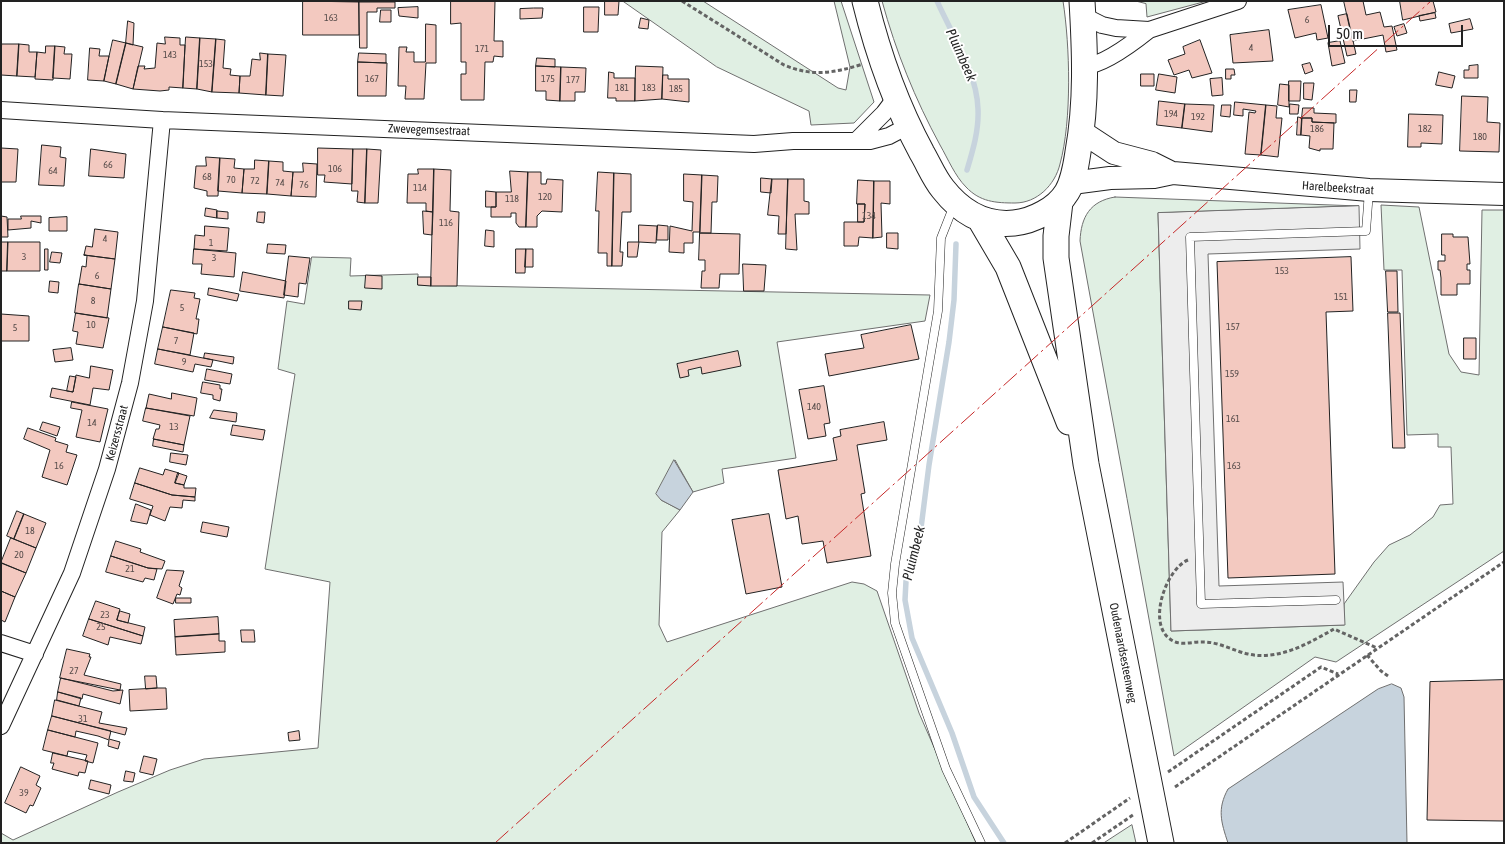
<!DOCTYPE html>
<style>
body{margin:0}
#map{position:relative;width:1505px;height:844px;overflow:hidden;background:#fff;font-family:"Asap Condensed",sans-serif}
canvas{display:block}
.frame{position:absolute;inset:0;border:2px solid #222;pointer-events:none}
.scale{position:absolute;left:1328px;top:25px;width:135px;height:22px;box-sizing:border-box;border:2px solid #222;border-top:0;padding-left:6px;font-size:15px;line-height:18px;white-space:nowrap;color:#222;-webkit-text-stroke:4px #fff;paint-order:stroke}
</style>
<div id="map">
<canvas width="1505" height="844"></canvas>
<div class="frame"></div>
<div class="scale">50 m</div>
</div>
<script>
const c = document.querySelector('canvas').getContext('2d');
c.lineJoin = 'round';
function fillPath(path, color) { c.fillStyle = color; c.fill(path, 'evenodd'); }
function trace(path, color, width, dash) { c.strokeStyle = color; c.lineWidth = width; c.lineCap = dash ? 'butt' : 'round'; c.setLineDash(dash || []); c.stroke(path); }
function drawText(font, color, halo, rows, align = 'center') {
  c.font = font + ' "Asap Condensed",sans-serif'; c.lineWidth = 4; c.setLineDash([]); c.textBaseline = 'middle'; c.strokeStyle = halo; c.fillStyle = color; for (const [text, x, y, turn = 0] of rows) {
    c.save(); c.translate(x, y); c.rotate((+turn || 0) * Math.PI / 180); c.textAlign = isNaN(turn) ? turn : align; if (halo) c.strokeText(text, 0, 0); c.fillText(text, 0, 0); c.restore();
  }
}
const green = new Path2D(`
 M623,1H703L838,88L846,90L850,67L834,1H841L874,102L854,123L811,125L809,111L717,67Z
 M882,1H1063C1070,46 1072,120 1060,164C1055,185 1037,203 1015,203C996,203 980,202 966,187C955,176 948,159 940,145C915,99 896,52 882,1Z
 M1136,1H1207L1147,17L1146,4Z
 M1115,197L1359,206L1158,213L1171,631L1344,625V604L1374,562L1389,545L1410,535L1433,517L1440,505L1453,504L1451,447H1438V434L1407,435L1402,270H1384L1381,205L1419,207L1449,354L1461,372L1479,375L1482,210H1504V551L1336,662L1315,657L1174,756L1080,241C1081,217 1090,201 1115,197Z
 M312,257L351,258L350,276L418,274V285L930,295L925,321L777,342L796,458L722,469L724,483L693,492L675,460L661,500L680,510L662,532L659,625L667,642L852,582L864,584L877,591L919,713L976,843H1V833L13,840L118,792L170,770L204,759L318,748L330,582L265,569L295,374L278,369L287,301L304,304Z
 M1132,825L1136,843H1104Z`);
fillPath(green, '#e0efe3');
trace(green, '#6f6f6f', 1);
const parking = new Path2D(`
 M1359,206L1360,249L1208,254L1219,586L1343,582L1345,625L1171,631L1158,213Z`);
fillPath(parking, '#ededed');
trace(parking, '#6f6f6f', 1);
const water = new Path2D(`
 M674,460L693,492L680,510L661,500L656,494Z
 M1392,684L1401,688L1404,697L1407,843H1228C1221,822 1217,809 1228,789L1378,689Z`);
fillPath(water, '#c7d3dd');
trace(water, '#6f6f6f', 1);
trace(new Path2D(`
 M937,1C952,35 977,72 978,109C979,130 973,150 967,170
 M956,244L954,300L949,342L929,465L920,536L906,581L905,600L912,638L952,733L974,797L1004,843`), '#c7d3dd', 5.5);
const building = new Path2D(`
 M303,1L359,2V35H303Z
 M451,1H495L494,41H503V57L494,56L493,62H485L484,100H461V74H466V62H461V23L451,24Z
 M605,1H619L618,15H605Z
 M1344,1H1363L1366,15L1380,12L1384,27L1392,26L1397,50L1386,52L1383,35L1353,41Z
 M1400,1H1433L1436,12L1403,20Z
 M359,2H395V8H377V12H367V48H360Z
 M1321,5L1328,38L1317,40L1316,33L1295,38L1288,10Z
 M418,7V18L399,16L398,8Z
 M584,7H599L598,32H584Z
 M534,8H543L542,18L520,19V9Z
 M381,10H391V22H380Z
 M1435,13L1436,18L1420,21L1419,16Z
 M1347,14L1356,54L1347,56L1338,16Z
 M641,18L649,20L648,29L639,28Z
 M1470,19L1473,29L1451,33L1449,24Z
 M128,21L134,23L133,45L126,43Z
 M426,24L436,25V63H426L424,99H405L406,86H398L399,47H407L406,52H414V62H425Z
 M1404,24L1407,33L1397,36L1394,27Z
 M1269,30L1273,61L1233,63L1230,35Z
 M165,37L180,38V45H185L183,88L169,87V90L160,91L133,89L138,66H145L144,69L155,68L157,43L165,44Z
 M186,37L200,38L197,89L183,88Z
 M200,38L216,39L212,92L197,89Z
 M216,39L225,40L223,68L231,69L230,75L240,76L239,93L212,92Z
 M113,40L126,43L116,84L104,81Z
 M1200,40L1212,73L1192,78L1189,70L1174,75L1168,60L1185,54L1183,47Z
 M1340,41L1345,63L1332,66L1328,43Z
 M126,43L143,47L133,89L116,84Z
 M2,44H19L17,76L1,75Z
 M19,44L29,45V52H37L35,77L17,76Z
 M46,46H55L53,80L35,79L37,52L45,53Z
 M55,46L65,47L64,54H72L70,79L53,78Z
 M90,48L100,49L99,56H109L104,81L88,80Z
 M260,53L268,54L266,95L239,93L240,76H250L252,59L260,60Z
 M359,53L386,54V63L358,62Z
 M268,54L286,55L283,96L266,95Z
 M537,58L555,59V67L536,66Z
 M358,62L387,63L386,96H358Z
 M1310,63L1313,71L1305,74L1302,65Z
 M1478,65V78H1464V70H1469V66Z
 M536,66L561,67L560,101L546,100V91H536Z
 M636,66L663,67L662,99L635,101Z
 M561,67L586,68L585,92H575V101H560Z
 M1226,69H1234L1235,75H1231V79H1226Z
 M609,72L614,73V78H635V101H616V98H608Z
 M1439,72L1455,76L1452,88L1436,85Z
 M1141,74H1154V86H1141Z
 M1159,74L1177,77L1175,93L1156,90Z
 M663,75H668V79H689V102L662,99Z
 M1222,78L1223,95L1212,96L1210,79Z
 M1289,81H1301L1300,101H1289Z
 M1304,83H1314L1312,100L1304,99Z
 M1280,84L1289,85V107L1278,105Z
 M1350,90H1357L1356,102H1350Z
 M1462,96L1488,97L1487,122L1500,123L1499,152L1460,151Z
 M1159,101L1185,104L1182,128L1157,125Z
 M1235,102L1266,105L1261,155L1245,154L1249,112L1255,113L1256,111L1243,109V116L1234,115Z
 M1185,104L1214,105L1212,132L1182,128Z
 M1290,104L1299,105L1298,114H1290Z
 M1222,105H1231L1230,117L1221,116Z
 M1266,105L1277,106L1276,118H1282L1278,157L1261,155Z
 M1303,108H1314V113L1336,114V123L1312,122V118H1302Z
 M1409,114L1443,115L1442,144L1421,143V147H1408Z
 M1298,117L1302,118L1301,135H1297Z
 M1302,118H1312V122L1334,123L1333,149H1320V151L1309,148L1310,136L1301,135Z
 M42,145L61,147L60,157L66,158L64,186L39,185Z
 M1,148L18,149L16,182H1Z
 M318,148L353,149L352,184L324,182L325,175H318Z
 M91,149L126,154L124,178L89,176Z
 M353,149H367L365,203L357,202L358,191H352Z
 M367,149L381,150L378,203H365Z
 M206,157L220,158L218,196H207V191L194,188L196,166H206Z
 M220,158L235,159L234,168L244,169L242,193L218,191Z
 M255,160L269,161L267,194L242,193L244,169H254Z
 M269,161L283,162V171L293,172L291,196L267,194Z
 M303,163L317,164L316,197L291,196L293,172H303Z
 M418,169H434L433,212L426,211V203H407L408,174H418Z
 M434,169L451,170L450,211L459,212L457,286H431Z
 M510,171L528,172L526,227H519L516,223V213H511V217H491V207H496V192H511Z
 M528,172H541V184H546L547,179L563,180L562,212L542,211L537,216V227H526Z
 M598,172L614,173L612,266H607V253H598L599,211H596Z
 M614,173L631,174V212H622L620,252H623L622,266H612Z
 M684,174L702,175L700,232H693V243H684V253L669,252L670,226L692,231L693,202L684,201Z
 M702,175L718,176L717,202H712L711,233H700Z
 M761,178L772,179L771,193L761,192Z
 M772,179H788L786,234H778L779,216L768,215Z
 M788,179H804V201L809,202V214H795L797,250L786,249Z
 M858,180L874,181L873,238L859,237L858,246H844V222H864L865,204H857Z
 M874,181H890V204L881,203L882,237L873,238Z
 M486,191L496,192V207H486Z
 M858,204H865L864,222H858Z
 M206,208L217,210V218L205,216Z
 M217,211L228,212V219L217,218Z
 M423,211L433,212L432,235L424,234Z
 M258,212H265L264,223L257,222Z
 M1,216L7,217L8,237H1Z
 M21,216H41V223L31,221V228L8,230V219H21Z
 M67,217V231H49V218Z
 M639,225L657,226L656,243L639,242Z
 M658,225L668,226V240H657Z
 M205,226L229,228L227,251L194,249L195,235L204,236Z
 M95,229L118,232L115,259L84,255L86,246L92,247Z
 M486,230L494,231V247L485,246Z
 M700,233L740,234L739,274H720L719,288H701L702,271H705V260H699Z
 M887,233H898V249L887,248Z
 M1442,234H1453V237H1468L1470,264H1467V270H1470V284H1457V295H1441V278L1440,270H1438V261H1445V255H1442Z
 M1,242H8L7,271H1Z
 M8,242H40V271H7Z
 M628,242H639L637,257H628Z
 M268,244L286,245L285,254L267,253Z
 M45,249H48V270H45Z
 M194,249L236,253L234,277L201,274L202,264H193Z
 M516,249H526L525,273H516Z
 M526,249H533V267H525Z
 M52,252L62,253L60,263L50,262Z
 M84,255L115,259L111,289L79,284L82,266L86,267L87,256Z
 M289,256L310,258L306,284L299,283L298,297L284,295Z
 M1351,257L1353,311L1326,312L1335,574L1228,578L1217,262Z
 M743,264L766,265L764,291H744Z
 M1386,271H1397L1398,312H1388Z
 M243,272L286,281L284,298L240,291Z
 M366,275L382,276V289L365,288Z
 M418,277H431V286L418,285Z
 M50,281L59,282L58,293L49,292Z
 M79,284L111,289L107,318L75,313Z
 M209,288L239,294L237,301L208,295Z
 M171,290L195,293L194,298L200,299L196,319H199L197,334L163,327Z
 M349,301H362L361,310L349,309Z
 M76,313L109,318L103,348L76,344L78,332L73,331Z
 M1388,313H1400L1405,448H1393Z
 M1,314L29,316V341H1Z
 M911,325L919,359L829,376L825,354L864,348L861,335Z
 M163,327L194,333L190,355L158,349Z
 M1464,338H1476V359H1464Z
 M71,348L73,360L55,362L53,350Z
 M158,349L213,360L211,367L195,364L193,372L155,364Z
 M738,351L741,366L702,374L701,367L688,370L689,376L680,378L677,364Z
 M205,353L234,357L233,364L204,358Z
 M91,366L113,370L109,390L93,388L90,405L50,397L52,388L73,392L76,375L89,378Z
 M207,369L232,374L230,384L205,380Z
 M70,376L76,377L73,392L67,391Z
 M203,382L220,385V389H222L220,401L213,399V395L201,393Z
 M824,386L830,423L824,424L826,436L808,439L799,390Z
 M172,393L197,398L194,416L146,408L149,394L171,399Z
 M72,402L108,409L100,442L76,437L82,410L71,408Z
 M146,408L190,416L184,445L153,439L156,429H159L160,425L143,421Z
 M214,410L237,413L236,422L210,418Z
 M43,422L60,427L57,436L40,430Z
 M884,422L887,440L857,445L865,493L861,494L871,556L827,563L823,541L802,544L798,516L786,519L778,470L837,460L833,438L841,436L840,430Z
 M233,425L265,430L263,440L231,435Z
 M28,428L56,438L55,441L68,445L66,452L77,455L67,485L42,477L50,450L24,439Z
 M154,439L184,445L183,452L153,446Z
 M171,453L188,455L186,465L170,462Z
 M140,468L163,475L165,469L179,473L175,483L184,485V488H196L195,497L172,495L135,483Z
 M178,473L187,476L184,485L175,483Z
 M135,483L172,495L195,497V501L183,500L182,508L170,507L165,521L150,515L153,506L130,499Z
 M136,504L151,510L147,524L131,521Z
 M17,511L24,514L14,539L7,536Z
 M24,514L46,523L36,548L14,539Z
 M769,514L782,587L746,594L732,520Z
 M203,522L229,527L227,537L201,532Z
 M11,538L36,548L26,573L1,563Z
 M116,541L141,549L140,552L165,561L162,569L148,568L111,556Z
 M111,556L148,568L157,569L154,580L145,578L143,582L106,572Z
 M2,563L26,573L15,597L1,591Z
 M167,570L184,571L179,586L182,588L180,595L177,594L173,604L157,598Z
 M1,591L15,597L5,622L1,620Z
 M176,598H191V603H176Z
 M96,601L120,609L117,620L145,627L143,636L89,619Z
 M120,611L130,614L128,623L117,620Z
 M218,617L219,634L175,637L174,620Z
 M89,619L143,636L141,644L110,637L108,645L83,636Z
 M241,630H254L255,642H242Z
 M219,634V641H225V652L176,655L175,637Z
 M67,649L90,654L89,657H91L84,675L121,684L120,690L60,678Z
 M145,676H156L157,688L146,689Z
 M61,678L113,691L123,690L120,704L83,694L82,699L58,692Z
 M1504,680V821L1427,820L1430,682Z
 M157,688H166L167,709L130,711L129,690Z
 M58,692L81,698L79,706L57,700Z
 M55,700L102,712L99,723L127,728L125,735L52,716Z
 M52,716L111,731L109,739L120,742L118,749L108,746L109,740L98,736L76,731L75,737L48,730Z
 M48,730L98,743L93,763L85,761L87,755L68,751L67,756L43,750Z
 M299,731L300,740L289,741L288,733Z
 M53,753L88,761L85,773L79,772L78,776L52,769L54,763H51Z
 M144,756L157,759L153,775L140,772Z
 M21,767L40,776L36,785L41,788L33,806L30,805L26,813L5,803Z
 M126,771L135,773L133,782L124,781Z
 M91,780L111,785L109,794L89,789Z`);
fillPath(building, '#f3c9c0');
trace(building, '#222', 1);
const lane = new Path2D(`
 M954,205L941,238L938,311L895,564L892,593L895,623L946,769L981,843
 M1336,600L1201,604L1190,237L1366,231L1369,191`);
const street = new Path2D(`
 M1083,19H1090L1102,25L1116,28L1149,30L1238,1
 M1085,66C1104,65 1134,42 1149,30
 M1,110L162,120L754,144L793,141H870L889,136L908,126
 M857,140L884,113L896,97
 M1,643L35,654
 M1,726L72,573L107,469L130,383L145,301L162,120`);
const secondary = new Path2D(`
 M1082,132L1114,153L1152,163L1172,173
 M1072,183L1110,178L1154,177L1173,173L1369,190L1504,194`);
const primary = new Path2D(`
 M865,1C878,54 896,105 922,153C929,165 934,178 943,189C961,212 984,226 1014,223C1033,221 1057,209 1067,192C1074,180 1076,165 1078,152C1087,102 1085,52 1082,1
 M1060,202L1056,236V258L1086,464L1161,843
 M981,221L1008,267L1069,422`);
trace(lane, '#222', 9);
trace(street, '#222', 18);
trace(secondary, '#222', 24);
trace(primary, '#222', 27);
trace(new Path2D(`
 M682,1L784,65C813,77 834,73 863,64
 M1188,560C1166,569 1147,623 1170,639C1180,647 1193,641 1204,642C1219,642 1234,651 1248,654C1279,661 1309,643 1334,629L1377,648
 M1367,655L1381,671L1388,676
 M1168,772L1321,667L1338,674
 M1175,787L1504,562
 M1065,843L1130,798
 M1092,843L1133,815`), '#646464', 3, [4, 2.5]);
trace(lane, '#fff', 8);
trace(street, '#fff', 16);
trace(secondary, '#fff', 22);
trace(primary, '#fff', 25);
trace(new Path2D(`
 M495,843L1431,1`), '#c62828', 1, [18, 4, 2.5, 4]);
drawText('10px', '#564c4a', null, [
 ["163",331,18],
 ["6",1307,20],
 ["4",1251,48],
 ["171",482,49],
 ["143",170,55],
 ["153",206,64],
 ["167",372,79],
 ["175",548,79],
 ["177",573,80],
 ["181",622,88],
 ["183",649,88],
 ["185",676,89],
 ["194",1171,114],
 ["192",1198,117],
 ["186",1317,129],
 ["182",1425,129],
 ["180",1480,137],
 ["66",108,165],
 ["106",335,169],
 ["64",53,171],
 ["68",207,177],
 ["70",231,180],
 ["72",255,181],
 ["74",280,183],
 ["76",304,185],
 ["114",420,188],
 ["120",545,197],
 ["118",512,199],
 ["134",869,216],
 ["116",446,223],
 ["4",105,239],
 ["1",211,243],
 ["3",24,257],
 ["3",214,258],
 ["153",1282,271],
 ["6",97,276],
 ["151",1341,297],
 ["8",93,301],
 ["5",182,308],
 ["10",91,325],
 ["157",1233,327],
 ["5",15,328],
 ["7",176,341],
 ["9",184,362],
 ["159",1232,374],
 ["140",814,407],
 ["161",1233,419],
 ["14",92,423],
 ["13",174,427],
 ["16",59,466],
 ["163",1234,466],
 ["18",30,531],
 ["20",19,555],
 ["21",130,569],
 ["23",105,615],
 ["25",101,627],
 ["27",74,671],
 ["31",83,719],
 ["39",24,793]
]);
drawText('12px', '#222', '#fff', [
 ["Zwevegemsestraat",429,130,2],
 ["Harelbeekstraat",1338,188,4],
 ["Keizersstraat",117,433,-75],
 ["Oudenaardsesteenweg",1123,653,79]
]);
drawText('italic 14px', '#222', '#fff', [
 ["Pluimbeek",961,55,66],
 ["Pluimbeek",914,553,-76]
]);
</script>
